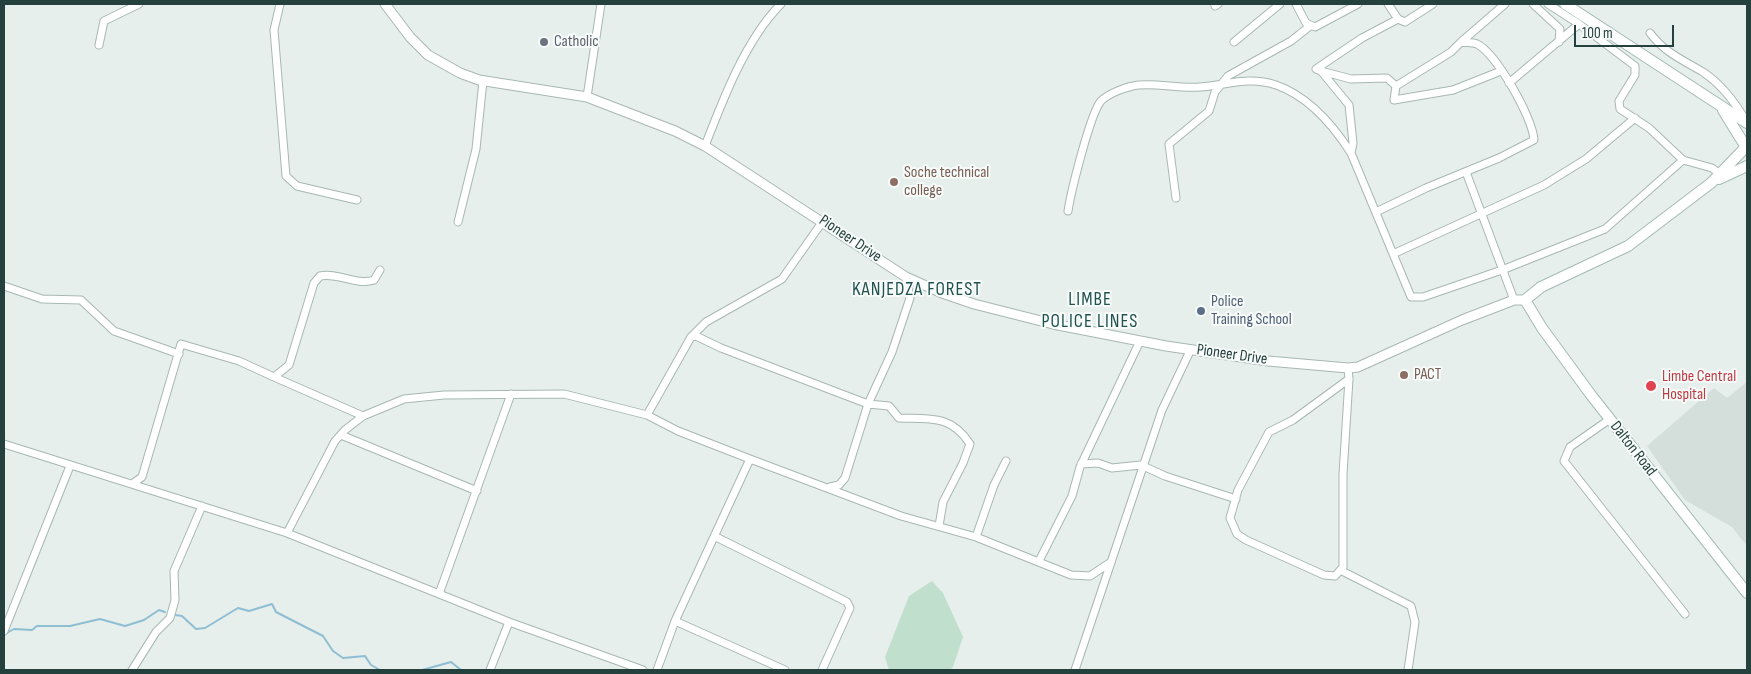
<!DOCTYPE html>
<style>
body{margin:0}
#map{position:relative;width:1751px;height:674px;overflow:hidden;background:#e6efec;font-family:"Sofia Sans Condensed",sans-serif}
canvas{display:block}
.frame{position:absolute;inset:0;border:5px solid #25413e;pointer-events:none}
.scale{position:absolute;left:1574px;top:25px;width:100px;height:22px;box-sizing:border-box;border:2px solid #25413e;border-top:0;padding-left:6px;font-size:15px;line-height:18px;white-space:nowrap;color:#25413e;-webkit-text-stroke:4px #f7fbf9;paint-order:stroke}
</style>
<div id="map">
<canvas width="1751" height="674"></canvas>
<div class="frame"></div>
<div class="scale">100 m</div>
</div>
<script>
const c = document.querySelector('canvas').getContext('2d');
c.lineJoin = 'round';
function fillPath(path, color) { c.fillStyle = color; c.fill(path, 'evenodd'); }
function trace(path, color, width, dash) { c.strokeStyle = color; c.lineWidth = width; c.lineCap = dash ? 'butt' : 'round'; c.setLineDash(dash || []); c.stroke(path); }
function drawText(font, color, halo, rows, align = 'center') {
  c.font = font + ' "Sofia Sans Condensed",sans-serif'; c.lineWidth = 4; c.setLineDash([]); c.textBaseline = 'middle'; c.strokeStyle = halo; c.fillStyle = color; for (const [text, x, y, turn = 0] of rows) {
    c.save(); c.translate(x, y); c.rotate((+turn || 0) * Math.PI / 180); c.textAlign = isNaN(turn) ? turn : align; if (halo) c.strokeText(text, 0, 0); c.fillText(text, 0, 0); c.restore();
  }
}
fillPath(new Path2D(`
 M1747,382V546L1732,527L1685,500L1647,446L1714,388L1727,398Z`), '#d4dedb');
fillPath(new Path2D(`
 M932,581L943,593L963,637L953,667L950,670H889L885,657L909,596Z`), '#c0dfcd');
trace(new Path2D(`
 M175,615L182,616L196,629L205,628L238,608L249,611L272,604L276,612L323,636L333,651L343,658L365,656L371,665L380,670
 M5,634L14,629L32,630L37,626H70L100,619L125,626L144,620L159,610L165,612
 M422,670L451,662L461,670`), '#8fbed2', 2);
const minor = new Path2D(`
 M280,4L274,30L286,176L297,186L357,200
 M1296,4L1306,23L1315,27L1358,4
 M1388,4L1398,19L1405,22L1433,4
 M1533,4L1560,29L1559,42
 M1548,4L1579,24L1635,66V75L1619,101L1620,109L1649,128L1683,160L1712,168L1720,174
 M1215,6L1218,4
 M1398,19L1362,38L1316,69L1321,71L1349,105L1353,143L1351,153L1411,297H1423L1502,270L1605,229L1683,160
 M1650,33C1665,53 1683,60 1703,72C1722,85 1734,101 1746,121
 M1234,42L1280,4
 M1461,42L1505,4
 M99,45L104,21L139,4
 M1321,71L1351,79L1387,78L1396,86
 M1509,83L1579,24
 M1396,86L1394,100L1453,90L1501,71
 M587,97L601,4
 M705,146C723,99 746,39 781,4
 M1466,172L1514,300
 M1176,198L1169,144L1209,111L1215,92L1228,76L1291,41L1310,26
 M1068,211C1071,192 1090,114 1101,101C1109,93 1128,86 1139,85C1159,83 1180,89 1200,87C1228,85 1248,76 1276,85C1308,96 1333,125 1351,153
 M1376,212L1426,188L1499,158L1534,140C1533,118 1496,53 1477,44C1472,42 1466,43 1461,42L1451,52L1396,86
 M458,222L476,149L483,81
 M1393,254L1544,185L1586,159L1635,118
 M4,286L42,299L81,300L114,331L179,354
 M691,337L706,322L782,279L823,221
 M1348,368L1349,379L1343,474V567L1335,576L1324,575L1246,540L1237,534L1230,518L1238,490L1269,432L1293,420L1349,379
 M647,415L691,337L696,336L721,348L868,404L889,406L899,418C928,419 951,414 970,444L963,463L943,502L939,526
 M363,416L274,377L289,365L314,283L320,276C338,272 356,286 374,280L380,270
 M1610,419L1570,447L1564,461L1685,614
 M341,435L477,491
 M4,444L287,533L509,622L643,670
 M1081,464L1098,463L1112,468L1141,465L1165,476L1236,499
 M132,484L142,477L181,344L239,361L274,377
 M830,487L839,485L845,478L868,404L892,352L910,298L906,277
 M287,533L335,441L345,430L363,416L404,399L444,395L564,394L647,415L678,431L750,459
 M716,537L847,602L850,608L822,670
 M976,537L994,485L1006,461
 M1039,561L1072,496L1080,467L1140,341
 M1342,571L1411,606L1415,622L1408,670
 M439,594L511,394
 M675,621L785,670
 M4,631L70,466
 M132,670L156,632L170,618L175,600L174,571L202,506
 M490,670L509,622
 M657,670L675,621L750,459L901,516L976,537L1071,575L1090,576L1111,562
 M1075,670L1162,410L1191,349`);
const tertiary = new Path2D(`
 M385,4L410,37L428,55L460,73L479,80L587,97L675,131L705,146L906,277L942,293L974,304L1053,324L1166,346L1268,361L1348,368L1358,367L1462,320L1514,300H1525`);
const secondary = new Path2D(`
 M1565,4L1747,123
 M1723,110L1744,144
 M1744,149L1711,183L1628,246L1541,287L1525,300L1542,328L1591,395L1747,593
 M1719,179L1747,166`);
trace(minor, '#a8b7b4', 9);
trace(tertiary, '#a8b7b4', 11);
trace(secondary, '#a4bab6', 12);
trace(minor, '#fff', 7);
trace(tertiary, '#fff', 9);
trace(secondary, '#fff', 10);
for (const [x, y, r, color] of [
 [544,42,5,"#6b7280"],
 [894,182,5,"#8d6e63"],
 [1201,311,5,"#5c6f8a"],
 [1404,375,5,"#8d6e63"],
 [1651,386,6,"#e0444e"]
]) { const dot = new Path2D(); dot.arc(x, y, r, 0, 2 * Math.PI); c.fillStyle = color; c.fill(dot); trace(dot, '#f7fbf9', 2); }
drawText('16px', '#5b616d', '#f7fbf9', [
 ["Catholic",554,42]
], 'left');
drawText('16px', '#785e54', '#f7fbf9', [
 ["Soche technical",904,173],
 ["college",904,191],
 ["PACT",1414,375]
], 'left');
drawText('16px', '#25413e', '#f7fbf9', [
 ["Pioneer Drive",850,239,34],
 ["Pioneer Drive",1232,355,8],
 ["Dalton Road",1633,449,52]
]);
drawText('16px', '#4e5e75', '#f7fbf9', [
 ["Police",1211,302],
 ["Training School",1211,320]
], 'left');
drawText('16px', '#be3a42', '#f7fbf9', [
 ["Limbe Central",1662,377],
 ["Hospital",1662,395]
], 'left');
c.letterSpacing = '1px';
drawText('19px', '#20534f', '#f7fbf9', [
 ["KANJEDZA FOREST",917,290],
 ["LIMBE",1090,300],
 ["POLICE LINES",1090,322]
]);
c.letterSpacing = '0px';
</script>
